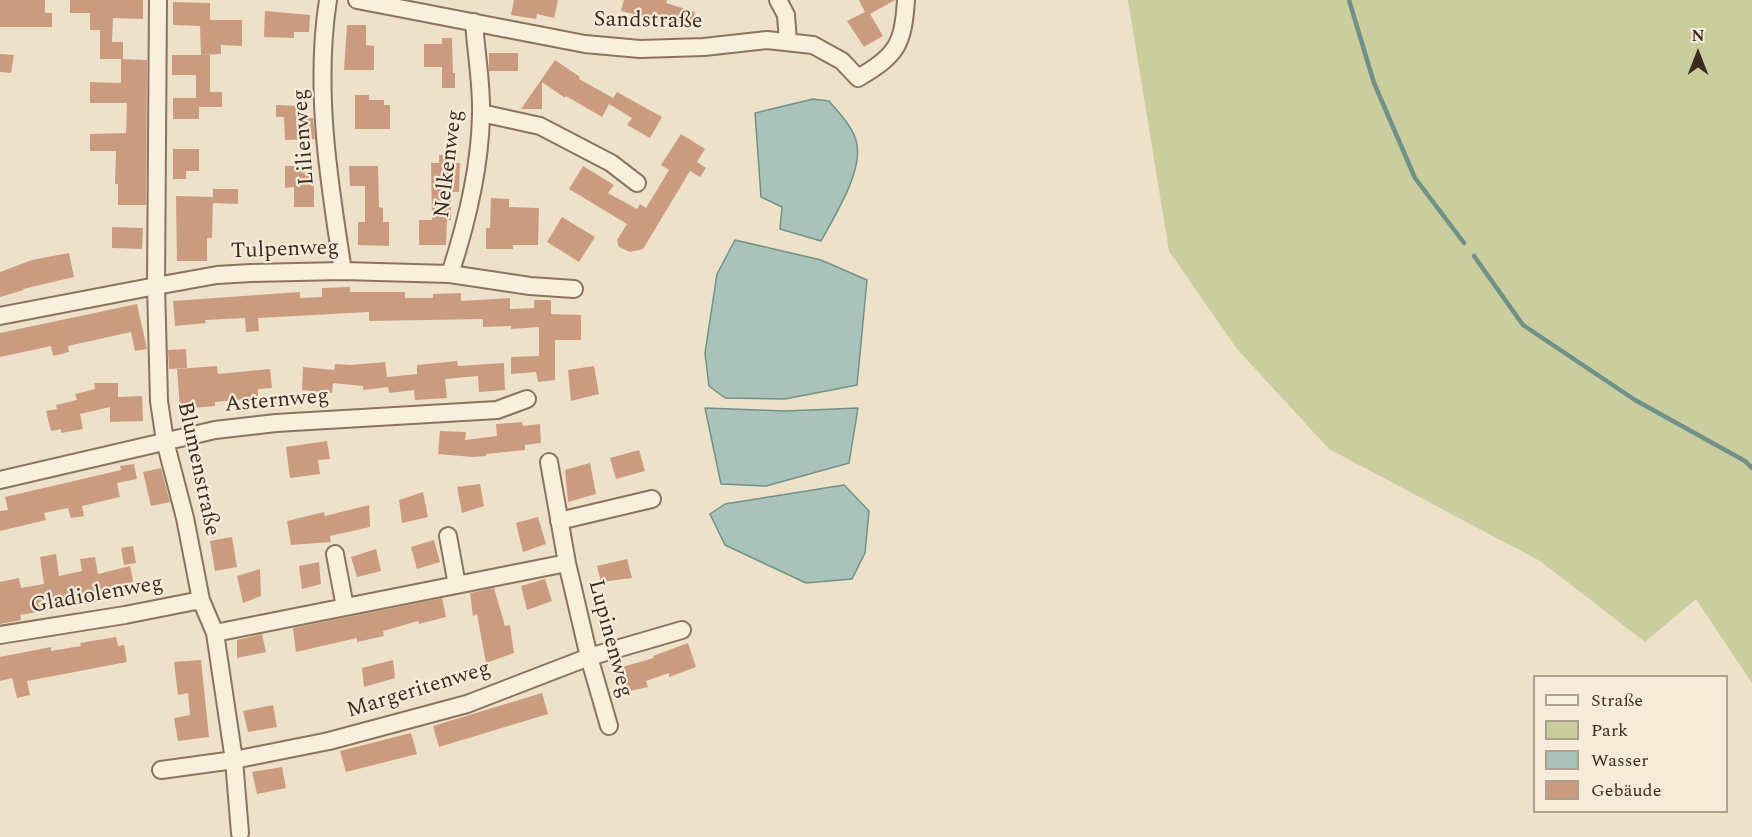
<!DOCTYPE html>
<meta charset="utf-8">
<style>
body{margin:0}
#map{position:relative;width:1752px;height:837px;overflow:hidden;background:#eee1c9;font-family:Spectral,serif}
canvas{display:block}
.legend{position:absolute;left:1533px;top:675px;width:195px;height:138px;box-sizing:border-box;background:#f6ebd9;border:2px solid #ab9f8f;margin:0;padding:8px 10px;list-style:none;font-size:18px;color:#3b2c21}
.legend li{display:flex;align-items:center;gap:12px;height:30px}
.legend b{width:30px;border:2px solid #ab9f8f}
.north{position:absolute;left:1668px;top:24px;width:60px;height:60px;-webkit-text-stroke:4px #f6ebd9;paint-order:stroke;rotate:0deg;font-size:16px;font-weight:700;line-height:24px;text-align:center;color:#3b2c21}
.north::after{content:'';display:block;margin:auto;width:21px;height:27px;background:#3b2c21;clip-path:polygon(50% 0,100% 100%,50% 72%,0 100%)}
</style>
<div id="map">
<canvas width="1752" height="837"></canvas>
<ul class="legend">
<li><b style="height:8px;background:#f9efdd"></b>Straße</li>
<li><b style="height:16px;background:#cacd9d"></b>Park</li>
<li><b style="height:16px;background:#aac3ba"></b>Wasser</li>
<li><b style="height:16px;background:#cb9b80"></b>Gebäude</li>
</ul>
<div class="north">N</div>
</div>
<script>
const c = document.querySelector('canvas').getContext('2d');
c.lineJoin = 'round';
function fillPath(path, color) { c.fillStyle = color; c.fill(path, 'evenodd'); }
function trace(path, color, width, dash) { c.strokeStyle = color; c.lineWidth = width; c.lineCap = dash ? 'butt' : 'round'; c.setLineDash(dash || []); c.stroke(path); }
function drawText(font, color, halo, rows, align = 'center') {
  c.font = font + ' Spectral,serif'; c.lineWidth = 4.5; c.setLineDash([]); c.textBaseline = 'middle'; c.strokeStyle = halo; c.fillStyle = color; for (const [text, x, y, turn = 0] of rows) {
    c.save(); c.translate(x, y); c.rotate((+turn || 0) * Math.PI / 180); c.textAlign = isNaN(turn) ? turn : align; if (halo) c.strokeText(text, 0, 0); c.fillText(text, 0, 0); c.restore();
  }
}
fillPath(new Path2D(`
 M1128,0H1752V683L1696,599L1645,642L1540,561L1329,449L1237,349L1169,251Z`), '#cacd9d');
const water = new Path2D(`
 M813,99L829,101C839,113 855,129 857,145C862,173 834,217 821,241L780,229L782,207L761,197L755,113Z
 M735,240L821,260L867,280L857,385L785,399L725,398L709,386L705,353L717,274Z
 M705,408L785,411L858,408L849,463L766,486L721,484Z
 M844,485L869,511L865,553L852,579L806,583L725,545L710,514L725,504Z`);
fillPath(water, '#aac3ba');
trace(water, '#709187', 1.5);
trace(new Path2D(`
 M1349,0L1374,83L1415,178L1464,243
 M1474,256L1523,325L1635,400L1745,461L1752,468`), '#709187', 4.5);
fillPath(new Path2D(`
 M0,0H45V13H52V27H0Z
 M70,0H143V19L113,18L112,42H123V59H100V30H90V13H70Z
 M514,0H558L554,18L537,14L536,19L511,15Z
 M624,0H667L666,3L695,12L690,27L667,20L666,22L621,11Z
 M859,0H895L870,14L883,36L864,47L847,21L865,12Z
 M173,2L210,3V20H242V46L221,45V54L201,55L200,26L173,25Z
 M265,11L310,15L309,32H294V38L264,37Z
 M347,25H366V45L374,46V70H344Z
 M442,38H452L453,73H455V88H442V67H424V44H442Z
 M489,53H518V71H489Z
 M0,54L14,55L11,73L0,72Z
 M172,55H210V92H222V107H199V119H173V98H196V75H172Z
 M121,59L147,60L146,205H118V184H115L116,151H90V134L126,133L127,103H90V82L121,83Z
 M555,60L580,77L579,79L613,98L617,92L662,117L650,138L627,125L632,118L609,104L602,117L566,96L565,98L542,82V109H521Z
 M355,95H369V100H384V105H390V129H355Z
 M276,105L299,106V118H313L315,139L285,140L284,117H276Z
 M681,134L705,149L697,162L706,168L700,177L690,171L643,249L630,252L619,247L617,240L627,224L569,189L583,166L614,185L608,193L637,209L640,204L646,208L669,170L661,165Z
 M173,149H199V171H186V179H173Z
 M439,155H454L453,163H460L459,192H451V220H447L446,245H419V220H432L431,163H439Z
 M285,166H314V207H294V187L285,188Z
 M349,166H378L379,207L383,208V222H389V246L358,245V222H365V186H350Z
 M213,189H238V204L213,203Z
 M176,196L213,197L212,238H207V261H177Z
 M491,198L509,199V207L539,208L538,245H513V249H486V228H490Z
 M562,217L595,237L579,262L547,242Z
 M112,227L143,228L142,249L112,248Z
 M69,253L74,277L23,289L24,290L0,297V272L32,260Z
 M350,287V292H405V298H433V294L461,293V301L510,298V309L534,308V300H551V314L581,315V340H555V380L538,382L536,372L511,374V357L539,356V327L511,329V326L483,327V319L369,321V312L258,318L259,331L246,332L245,318L205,320L206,323L175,326L173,301L300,292V298L322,297V288Z
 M137,304L147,349L135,351L131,332L68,346L69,352L53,356L51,346L0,357V333Z
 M186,349L187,368L169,369L168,350Z
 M457,361L458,366L504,363L505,390L479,392L478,376L445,379L447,398L415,400L414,390L389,393L388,387L363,390V386L333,383L332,393L302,390L303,367L334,370L335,364L351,365L385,362L387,377L417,374V365Z
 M217,366L218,374L270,369L272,388L258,389V398L215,402V406L180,409L177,369Z
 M594,366L599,394L571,401L568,370Z
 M94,383H118V397L142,396L143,421L110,422V407L80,414L83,429L61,433V429L51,431L46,411L57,409L56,405L77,400L75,394L95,389Z
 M522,422L523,426L540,424L541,443L525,445V450L486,454V456L472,457L438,454L440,431L466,432L465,440L497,436L496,424Z
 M327,441L330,459L318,460L320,474L290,478L286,447Z
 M639,450L645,471L616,479L610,458Z
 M590,463L596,494L568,502L565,470Z
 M134,464L137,479L117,483L120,497L82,506L84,516L71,518L68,508L44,513L46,520L0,531V511L8,510L5,497L121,470L120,466Z
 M161,468L170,502L151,506L143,472Z
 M480,484L484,506L462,513L457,487Z
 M423,492L428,517L402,523L399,500Z
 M369,505L370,527L330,536L331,542L291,545L287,521L324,512L325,516Z
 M538,517L546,544L523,552L516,523Z
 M232,537L237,567L215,571L210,541Z
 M434,540L440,562L417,569L411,547Z
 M133,546L136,563L124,565L121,548Z
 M376,549L381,571L357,577L351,557Z
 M56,554L59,576L82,571L80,559L95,557L98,574L130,566L135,590L96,599L97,602L20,615L21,620L0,624V582L19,578L21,588L44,584L40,557Z
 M627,559L632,578L601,582L597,566Z
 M319,562L321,584L302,589L299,566Z
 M260,569L261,596L243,603L237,576Z
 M545,579L552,601L527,610L521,586Z
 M494,588L505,626L510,625L514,653L486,663L477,614L473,616L470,593Z
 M442,598L446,617L419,624L418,621L383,631L384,636L357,642V638L296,652L293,628Z
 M262,634L266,652L237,658V640Z
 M116,637L118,646L124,645L127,662L27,681L30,695L17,698L12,678L0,681V657L51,647V651L81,646L80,643Z
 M688,643L696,667L669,677V673L646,681L648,687L621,693L615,669L654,658L653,656Z
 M201,660L209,737L178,741L174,718L190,715L188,693L178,695L174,662Z
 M393,660L395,678L364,687L362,668Z
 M542,693L548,714L439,747L433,726Z
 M273,705L277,727L248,732L243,711Z
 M411,733L417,754L346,772L340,751Z
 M282,767L286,788L257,794L252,772Z`), '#cb9b80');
const minor = new Path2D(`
 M158,0L156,286L159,401L165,441L185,518L201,600L215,633L234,760L240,833
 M328,0C314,89 329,183 343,271
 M357,0L585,44L640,49L704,47L767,40L813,45L842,61L858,78C897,55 903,45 906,0
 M778,0L786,15L788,41
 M481,113L540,126L611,163L637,183
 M450,274C467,222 480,169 481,115C482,84 476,53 474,22
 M0,316L156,286L217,275L251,273L343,271L450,274L530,286L574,289
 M549,462L567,563L589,657L609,726
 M0,480L215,430L276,423L497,410L527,399
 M559,521L652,499
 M448,536L457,585
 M335,554L345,607
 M215,633L567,563
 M0,635L125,615L201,600
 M161,770L234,760L329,741L467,704L589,657L682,630`);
trace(minor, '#8b735e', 20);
trace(minor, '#f9efdd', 16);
drawText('22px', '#3b2c21', '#f6ebd9', [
 ["Sandstraße",648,22,1],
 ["Lilienweg",305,137,-94],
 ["Nelkenweg",450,164,-83],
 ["Tulpenweg",285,251,-2],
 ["Asternweg",277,402,-5],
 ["Blumenstraße",197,469,78],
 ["Gladiolenweg",97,596,-10],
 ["Lupinenweg",609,639,75],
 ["Margeritenweg",419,691,-17]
]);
</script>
